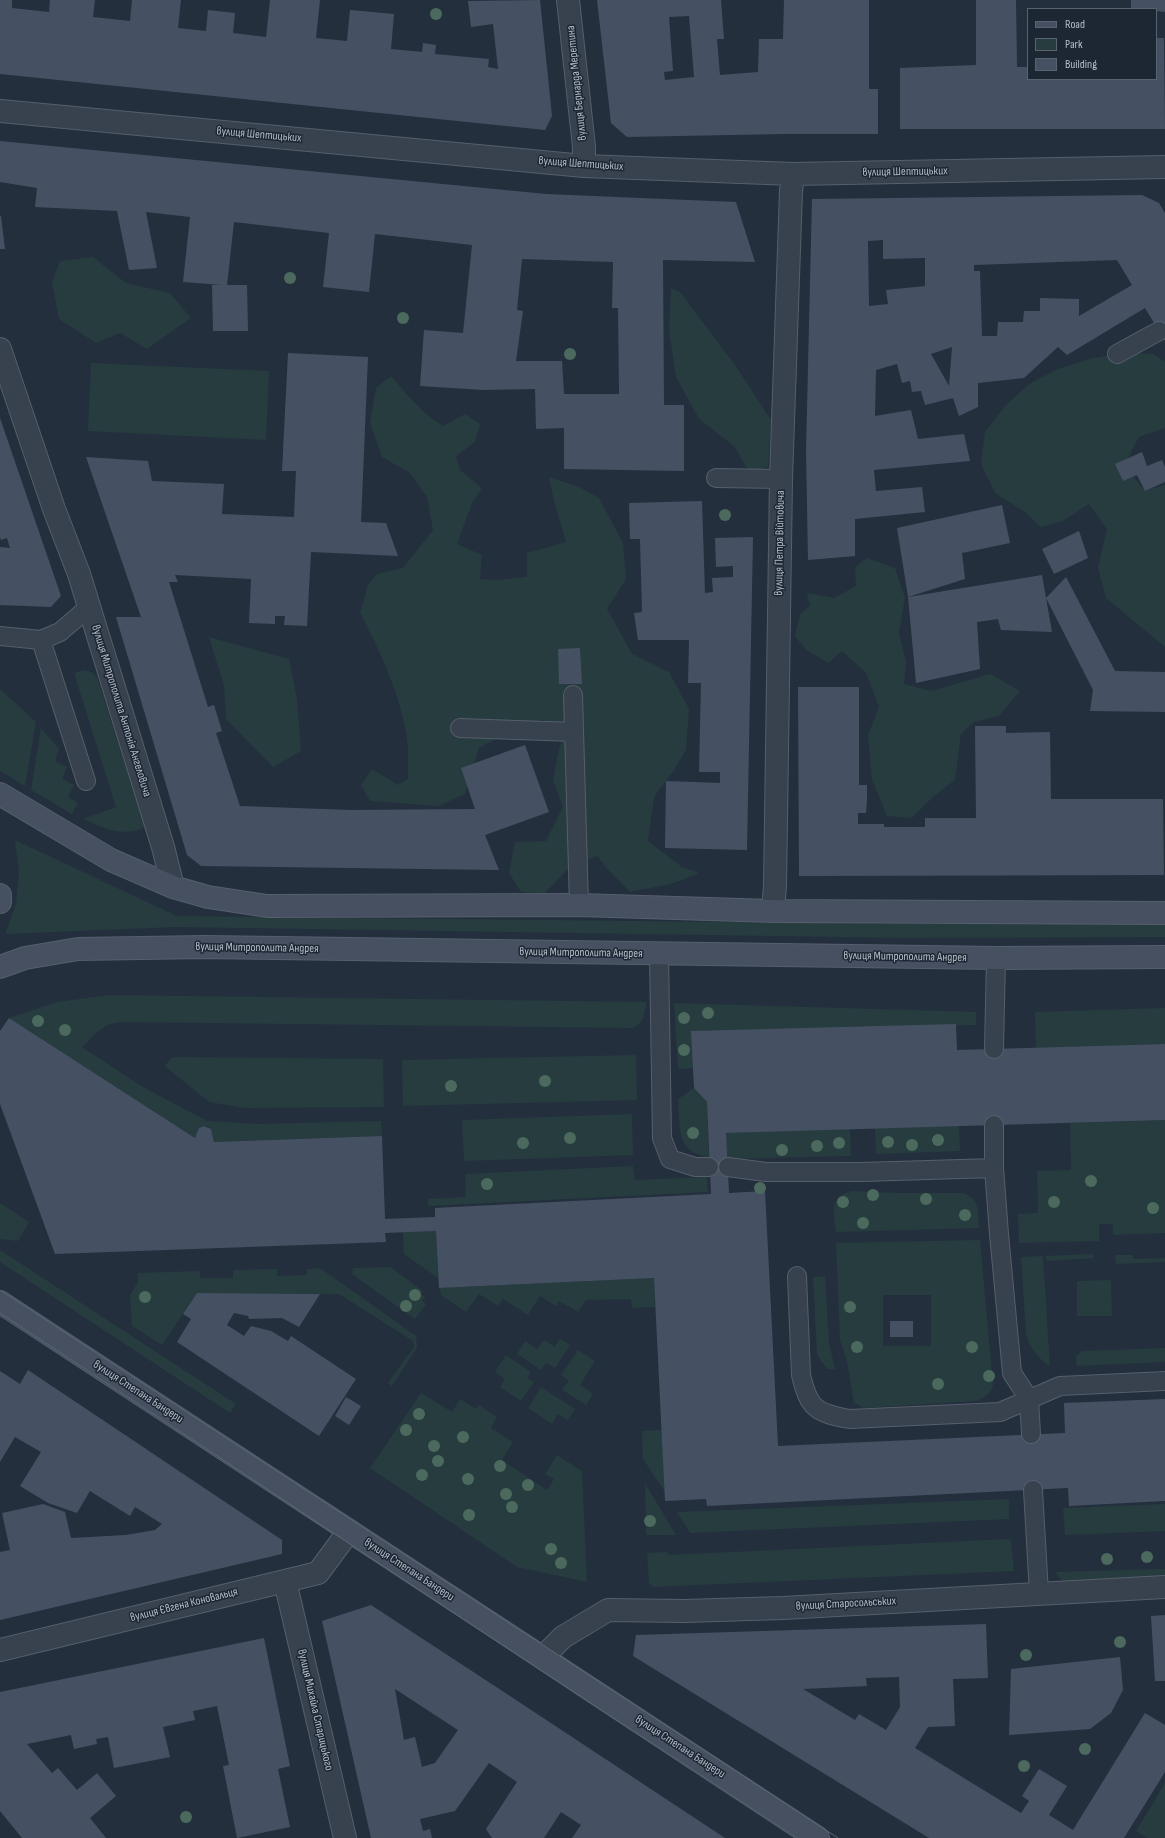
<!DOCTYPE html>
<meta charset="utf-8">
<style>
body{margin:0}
#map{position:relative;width:1165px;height:1838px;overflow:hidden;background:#242f3e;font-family:"Sofia Sans Condensed",sans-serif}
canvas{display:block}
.legend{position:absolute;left:1027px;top:8px;width:130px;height:72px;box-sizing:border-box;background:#1d2633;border:1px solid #59626f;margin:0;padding:5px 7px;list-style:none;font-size:12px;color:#b4bcc9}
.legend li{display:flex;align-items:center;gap:8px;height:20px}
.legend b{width:20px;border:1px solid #59626f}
</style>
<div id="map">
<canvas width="1165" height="1838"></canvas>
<ul class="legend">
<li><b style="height:5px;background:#465061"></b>Road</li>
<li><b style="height:11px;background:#263c3f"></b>Park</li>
<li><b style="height:11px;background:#455162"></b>Building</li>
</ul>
</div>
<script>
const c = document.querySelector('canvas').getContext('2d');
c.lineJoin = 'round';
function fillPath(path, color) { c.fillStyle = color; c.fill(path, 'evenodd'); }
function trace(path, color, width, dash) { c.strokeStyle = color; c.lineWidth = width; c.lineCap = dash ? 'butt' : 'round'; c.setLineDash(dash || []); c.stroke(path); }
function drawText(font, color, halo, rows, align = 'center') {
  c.font = font + ' "Sofia Sans Condensed",sans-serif'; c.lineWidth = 3; c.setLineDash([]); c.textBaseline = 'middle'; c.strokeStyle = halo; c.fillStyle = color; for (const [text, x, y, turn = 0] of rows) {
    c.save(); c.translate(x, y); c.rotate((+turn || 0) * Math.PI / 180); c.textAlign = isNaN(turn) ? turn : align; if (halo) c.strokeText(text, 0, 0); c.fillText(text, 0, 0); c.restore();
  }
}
fillPath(new Path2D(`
 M93,257L126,283L170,293L191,318L147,349L120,333L96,343L59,319L52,282L60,261Z
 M671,288L680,292L735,365L771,420L768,467L748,471L735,447L699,419L676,377L669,330Z
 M1121,353L1154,354L1165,362V428L1139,437L1124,465L1145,491L1165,485V647L1106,598L1098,568L1107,529L1089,504L1063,521L1041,527L1025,512L995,493L981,464L985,432L1005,406L1029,384L1058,369L1089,359Z
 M91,363L269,371L266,440L88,431Z
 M391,376C407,395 422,413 443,426L465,414L480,424L475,442L456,456L460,470L482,488L472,503L457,544L482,555L480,579L497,580L527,577V553L566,542L554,501L549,477L579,487L599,498L623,543L626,579L607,609L632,654L669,672L689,709L686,750L674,770L654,797L648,841L682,867L699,873L671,884L630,892L610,872L597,856L569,868L544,894L521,892L509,873L515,842L546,841L563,807L553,780L558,753L566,729L544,720L528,722L479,748L465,794L439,806L370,801L361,785L372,769L398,785L408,779C408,764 409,747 406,733C399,692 379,649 360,613L368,585L377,574L403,568L433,530L427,497L410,473L382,457L370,423L376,388Z
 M867,558L895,568L905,598L899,633L906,662L904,684L931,691L990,674L1020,691L999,716L974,722L961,734L955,780L934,796L912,818L887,816L872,780L868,735L879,707L866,673L842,651L828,663L805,649L795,636L800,614L810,606L807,593L834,598L856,586L855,567Z
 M209,637L289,659L297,699L301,751L273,767L226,719L224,686Z
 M85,670L91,672L97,677L145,827C124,838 103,828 83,819L116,807L74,673Z
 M0,689L36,722L25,786L0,771Z
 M41,728L59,749L55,761L67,767L62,779L74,785L68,797L78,803L72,814L31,790Z
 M15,840L177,916L909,924L1165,923V937L908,938L176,927L5,934L16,904L19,872Z
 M110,995L646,1002C646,1012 643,1025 632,1028L124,1022C102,1023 97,1033 82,1047L143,1087L207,1121L260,1124L381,1121L382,1136L214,1142L211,1129L208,1126H201L195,1138L9,1018L57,1002Z
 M674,1003L976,1012V1025L692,1031L693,1068L678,1069Z
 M1165,1008V1044L1036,1048L1035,1012Z
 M636,1055L637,1100L403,1106L402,1060Z
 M173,1057L383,1059L384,1107L245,1108L209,1102L167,1068L165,1065Z
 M694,1088L707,1102L709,1157C675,1153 680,1125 678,1099Z
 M632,1114L633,1155L464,1161L462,1120Z
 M1165,1120V1233L1113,1235V1224H1099V1241L1019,1243L1018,1214L1038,1213L1037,1171L1071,1170L1070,1123Z
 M959,1125L960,1151L876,1154L875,1128Z
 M850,1129L851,1156L727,1159L726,1133Z
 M633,1166L635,1180L707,1177L708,1192L428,1206V1199L466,1197L465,1174Z
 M852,1191L897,1193H964C981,1201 978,1212 979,1228L836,1232C834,1211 828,1197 852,1191Z
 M0,1203L29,1222L18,1241L0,1239Z
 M436,1231L438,1278L404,1254L403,1232Z
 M980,1240L993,1385C991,1394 985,1397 977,1401L864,1408L854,1403L847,1361L840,1340L836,1243ZM883,1295H931V1346H883Z
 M0,1250L236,1404L230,1413L0,1262Z
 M1093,1254V1258L1047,1261L1046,1256Z
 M1115,1255H1133V1259L1165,1258V1262L1116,1264Z
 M1043,1256L1050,1367C1038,1358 1031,1349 1026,1335L1021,1257Z
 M390,1267L423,1291L421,1294L425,1297L422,1301L426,1304L415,1319L352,1274L353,1268Z
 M320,1268L416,1336L417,1348L392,1386L388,1383L414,1347L413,1341L339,1294L197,1293L162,1345L132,1326L130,1295L138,1282V1273L200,1271V1278H233V1270L277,1269V1276L307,1275V1269Z
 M825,1276L829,1343L835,1369H827L817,1355L813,1277Z
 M654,1278L655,1307L632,1308L631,1299L586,1300L578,1312L559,1301L556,1306L540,1296L528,1315L503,1299L498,1306L479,1294L466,1312L442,1296L439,1288Z
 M1111,1280L1112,1316H1077V1281Z
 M560,1338L570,1345L555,1368L546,1363L541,1370L517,1354L525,1341L537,1349L544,1340L555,1347Z
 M1165,1348V1362L1077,1366L1076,1356L1082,1351Z
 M578,1350L595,1361L580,1385L593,1394L586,1405L562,1390L569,1381L561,1375Z
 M506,1355L531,1372L527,1378L534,1382L521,1401L500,1387L505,1379L495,1372Z
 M541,1387L575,1409L568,1420L558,1414L552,1424L528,1408Z
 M421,1393L452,1412L460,1399L476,1409L479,1405L497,1417L491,1428L513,1442L502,1460L547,1490L554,1479L545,1474L557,1455L582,1471L587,1582L517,1567L370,1468Z
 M662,1430L665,1492L643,1459L642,1431Z
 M645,1483L676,1535H646Z
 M1009,1499V1519L690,1533L677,1512Z
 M1165,1504V1531L1065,1535L1063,1508Z
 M1009,1539L1011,1541L1014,1571L653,1587L649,1583L647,1553L667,1552L668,1555Z
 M1165,1569V1577L1062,1581L1055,1572Z
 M1165,1783V1838H1147L1136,1831Z`), '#263c3f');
fillPath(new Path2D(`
 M0,0H12V8L49,12L50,0H95L93,17L130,21L132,0H181L178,28L206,31L208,10L235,13L233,33L266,37L270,0H320L316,38L347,41L350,10L394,14L391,49L422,52L423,43L436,45L435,54L489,59L488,67L498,69L493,24L471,27L468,1L540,0L552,116L545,130L0,74Z
 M597,0H721L724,39H717L720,75L758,72L759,39H783L784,0H869V89H878V134H783L627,137L611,123ZM689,16L694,77L665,80L664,72L673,71L669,17Z
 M976,0H1016L1017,67H1028V79H1156V38H1164L1165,129H900V68L976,65Z
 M1131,0H1165V12L1156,11V9H1131Z
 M0,141L546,194L736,202L755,262L663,260L664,405H684V471L564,469V428L536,429L535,389L483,390L420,386L424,330L463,333L472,245L375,234L369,292L323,287L329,233L234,222L227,285H247L248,331H213L212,285H222L183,282L190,217L146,212L157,268L129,270L117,211L35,207L37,188L0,182ZM522,259L613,262L612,308H618L619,394H564L562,361H516L523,311L517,310Z
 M1142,195L1159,203L1165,213V341L1145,308L1067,355L1058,347L1024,378L978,383V407L959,416L953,398L925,405L921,391L912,392L910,381L902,383L897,364L876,370L875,416L911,410L918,439L964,434L970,461L874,470L876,491L922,487L925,512L855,519V556L808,560L806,451L812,199ZM883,240V259L925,258V286L886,290L888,304L869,306L868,241ZM1117,260L1132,285L1079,316V299L1040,298V311H1024L1023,322H998L997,336H982L980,271H974V265ZM952,347L949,386L931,354Z
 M0,216H1L5,249H0Z
 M288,353L368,357L361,522L386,523L398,556L311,552L307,626L284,625L285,616H275V624L249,623L251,579L175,575L178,582H169L208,707L214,705L222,731L216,733L240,806L351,810L475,809L461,768L525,745L549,812L485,835L499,870L201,866L187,855L116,617H141L86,457L148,461L152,481L224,484L222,514L294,517L296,471H282Z
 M0,418L61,596L51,607L0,605V547L10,548L7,538L1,540L0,537Z
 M1142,452L1147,466L1162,460L1165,467V482L1145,491L1137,475L1123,481L1115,464Z
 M702,501L705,593L713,592L712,578L733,577V566L716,567L715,538L753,537L747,850L665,848L666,781L720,783V772H699L701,683H688L689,640H638L634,613L642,612L640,539H630L629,503Z
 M1002,505L1010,543L962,553L965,579L908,597L1042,575L1052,632L1001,630L998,619L977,622L980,669L916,683L908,597L897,528Z
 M1079,531L1088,558L1054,574L1042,549Z
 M1066,577L1115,671L1165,672V712L1090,711L1093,690L1046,598Z
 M580,648L582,684H559L558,649Z
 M798,687H859V785H867V800L866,813H858V824H884V827H925V818H976L975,726H1006V733L1050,732L1051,799H1163L1164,875L799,876Z
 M9,1018L195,1138L199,1128L204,1126L211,1129L214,1142L382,1136L385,1219L435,1217V1208L711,1194L707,1102L694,1088L691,1031L956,1024L957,1050L1165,1044V1120L726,1133L729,1193L765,1191L778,1446L1065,1433L1064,1403L1165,1399V1501L1069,1506L1068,1488L707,1506L706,1499L665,1501L654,1278L439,1288L436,1231L385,1233L386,1242L55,1254L0,1104V1031Z
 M197,1293L320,1294L299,1327L282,1318L249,1319L248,1316L234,1313L227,1325L244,1336L251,1326L271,1331L288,1341L291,1336L356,1379L319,1436L177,1342L191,1319L183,1314Z
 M890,1321H913V1337H890Z
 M28,1370L282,1540V1554L0,1620V1552L10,1550L2,1513L43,1504L65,1512L71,1538L126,1535L155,1530L162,1524L135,1507L130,1516L90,1491L77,1513L48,1503L20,1486L41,1452L15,1437L0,1462V1371L20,1384Z
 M346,1397L361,1406L349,1425L335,1416Z
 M371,1605L510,1696L725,1838H572L581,1825L561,1812L544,1838H492L486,1829L517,1782L489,1763L455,1811L420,1819L423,1831L430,1829L432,1838H371L322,1621ZM395,1689L458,1730L435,1763L422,1767L415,1737L404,1740Z
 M1165,1615V1681H1155L1151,1616Z
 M986,1624L988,1678L953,1679L955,1726L928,1727L915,1748L1021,1813L1029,1801L1022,1796L1039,1769L1067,1786L1049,1815L1073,1830L1145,1713L1165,1725V1772L1124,1838H929L633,1656L636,1635ZM899,1677L900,1707L886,1730L859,1714L855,1720L803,1689L867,1686L866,1678Z
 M264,1638L290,1766L278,1769L290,1827L237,1838L223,1766L229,1765L217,1706L193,1711L195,1720L163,1727L170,1757L114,1768L108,1737L96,1739L97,1744L74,1749L71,1735L27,1744L52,1773L58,1768L77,1790L97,1773L116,1796L90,1818L106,1838H22L0,1811V1692Z
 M1120,1657L1123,1690L1111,1713L1090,1729L1009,1735L1011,1669Z`), '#455162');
const lane = new Path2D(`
 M1117,354L1159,331
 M716,478L781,479
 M0,636L41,640L60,632L89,607
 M41,640L86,781
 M573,695L579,905
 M460,728L574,732
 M659,955L662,1138L670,1159L695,1167H709
 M994,1049L996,958
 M994,1125V1168L999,1234L1012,1373L1029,1399L1031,1434
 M728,1167L766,1172H862L994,1168
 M797,1276L801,1375C809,1409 816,1413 850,1419L1000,1412L1060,1386L1165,1381
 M1033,1490L1039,1593`);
const street = new Path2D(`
 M568,0L584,147V166
 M0,111L584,166L793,174L1165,167
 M0,349L54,509L79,574L163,847L173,887
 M773,911L775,886L781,479L791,191L793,174
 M285,1581L345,1838
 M0,1650L318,1573L349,1531
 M543,1657L563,1637L608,1610L685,1611L783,1608L1165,1587`);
const secondary = new Path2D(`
 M0,794L111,860L173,887L208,897L267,906L579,905L773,911L1165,913
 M0,895V902
 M0,967L25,958L78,949L205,947L996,958L1165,957
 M0,1302C273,1480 546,1658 818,1838`);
trace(lane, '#565f6c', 20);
trace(street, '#565f6c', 24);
trace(secondary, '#565f6c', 24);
trace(lane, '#38414e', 18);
trace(street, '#38414e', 22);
trace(secondary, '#465061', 22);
trace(new Path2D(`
 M0,1290L838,1838
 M0,1313C266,1487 529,1664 795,1838`), '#5a6575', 1);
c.fillStyle = '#4b6a5d';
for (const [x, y] of [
 [436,14],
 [290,278],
 [403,318],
 [570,354],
 [725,515],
 [708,1013],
 [684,1018],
 [38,1021],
 [65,1030],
 [684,1050],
 [545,1081],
 [451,1086],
 [693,1133],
 [570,1138],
 [938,1140],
 [888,1142],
 [523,1143],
 [839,1143],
 [912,1145],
 [817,1146],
 [782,1150],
 [1091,1181],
 [487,1184],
 [760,1188],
 [873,1195],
 [926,1199],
 [843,1202],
 [1054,1202],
 [1153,1208],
 [965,1215],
 [863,1223],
 [415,1295],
 [145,1297],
 [406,1306],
 [850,1307],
 [857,1347],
 [972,1347],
 [989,1376],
 [938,1384],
 [419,1414],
 [406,1430],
 [463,1437],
 [434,1446],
 [438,1461],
 [500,1466],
 [422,1475],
 [468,1479],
 [528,1485],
 [506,1494],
 [512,1507],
 [469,1515],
 [650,1521],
 [551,1549],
 [1147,1557],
 [1107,1559],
 [561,1563],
 [1120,1642],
 [1026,1655],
 [1085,1749],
 [1024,1766],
 [186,1817]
]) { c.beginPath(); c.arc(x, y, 6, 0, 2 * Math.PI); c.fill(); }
drawText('12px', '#b4bcc9', '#1d2633', [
 ["вулиця Бернарда Меретина",577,83,-96],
 ["вулиця Шептицьких",259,135,5],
 ["вулиця Шептицьких",581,164,4],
 ["вулиця Шептицьких",905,172,-1],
 ["вулиця Петра Війтовича",780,543,-89],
 ["вулиця Митрополита Антонія Ангеловича",121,711,73],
 ["вулиця Митрополита Андрея",257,948,1],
 ["вулиця Митрополита Андрея",581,953,1],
 ["вулиця Митрополита Андрея",905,957,1],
 ["вулиця Степана Бандери",138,1392,33],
 ["вулиця Степана Бандери",409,1570,33],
 ["вулиця Старосольських",846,1604,-3],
 ["вулиця Євгена Коновальця",184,1605,-14],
 ["вулиця Михайла Старицького",315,1710,77],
 ["вулиця Степана Бандери",680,1747,33]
]);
</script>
